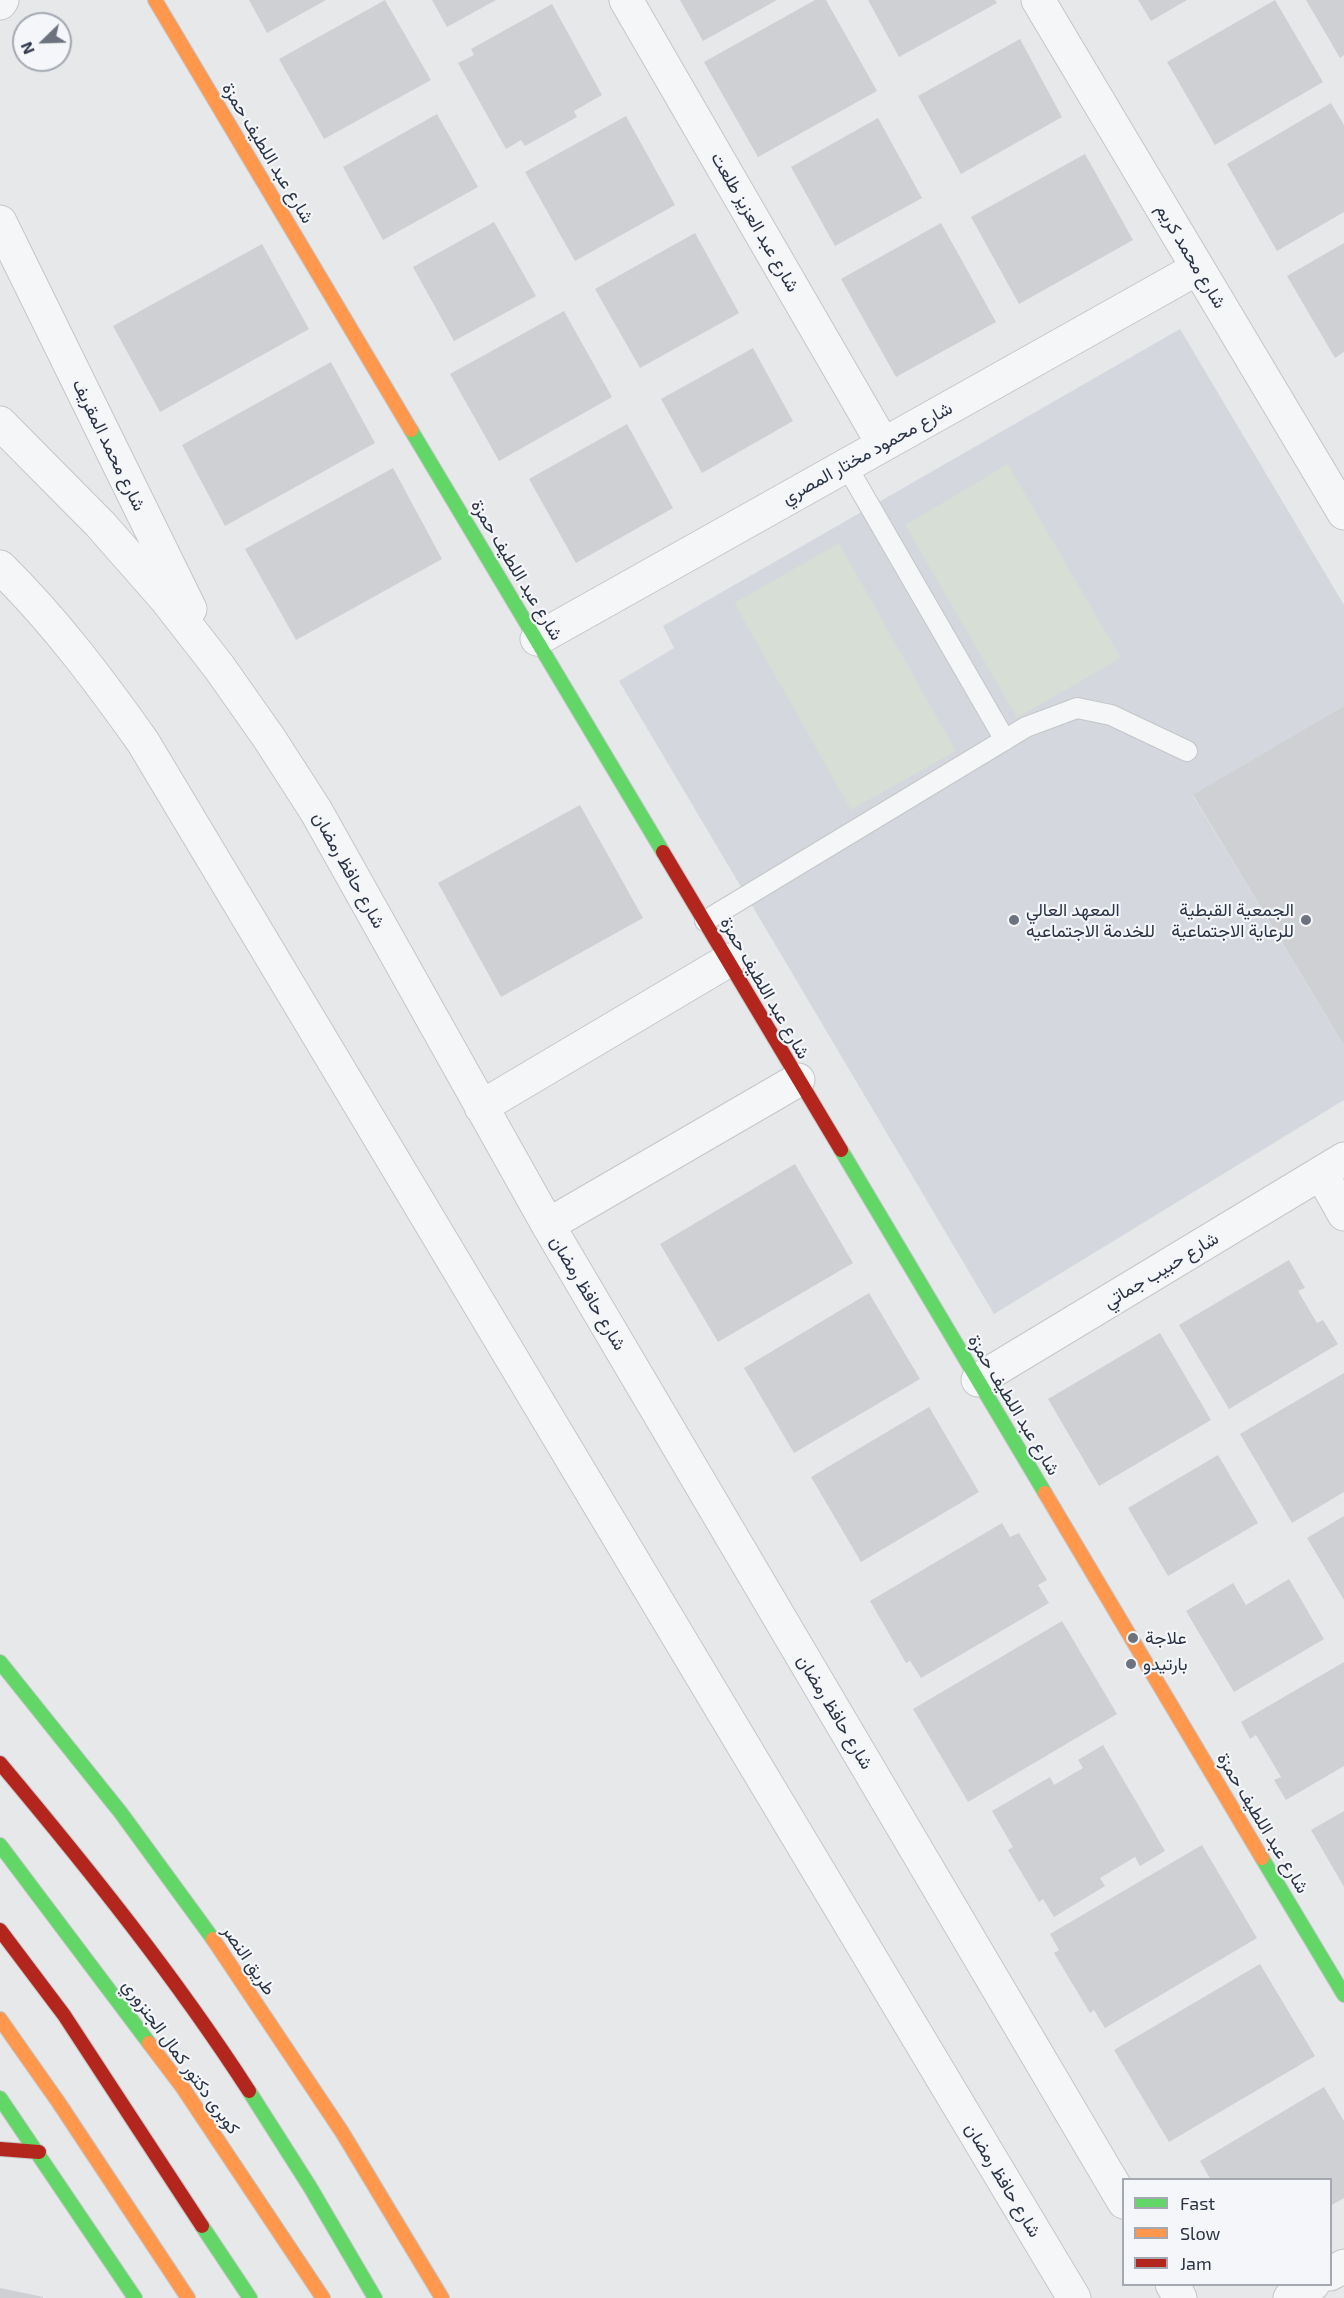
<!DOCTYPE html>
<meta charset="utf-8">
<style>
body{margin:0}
#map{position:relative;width:1344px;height:2298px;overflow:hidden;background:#e6e8ea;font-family:"Exo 2",sans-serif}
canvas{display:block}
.legend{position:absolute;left:1122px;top:2178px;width:210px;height:108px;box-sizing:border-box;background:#f4f6f9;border:2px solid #a4a8b1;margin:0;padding:8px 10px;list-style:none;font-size:18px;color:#2b3445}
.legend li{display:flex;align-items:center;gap:12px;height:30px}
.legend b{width:30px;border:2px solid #a4a8b1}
.north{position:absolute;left:12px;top:12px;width:60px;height:60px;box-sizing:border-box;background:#f4f6f9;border:2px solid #a4a8b1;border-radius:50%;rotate:247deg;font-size:16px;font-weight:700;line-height:24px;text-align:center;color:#2b3445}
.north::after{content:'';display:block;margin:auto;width:21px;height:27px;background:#6c737f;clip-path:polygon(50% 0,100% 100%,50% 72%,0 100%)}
</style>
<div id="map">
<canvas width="1344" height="2298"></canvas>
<ul class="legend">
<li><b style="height:8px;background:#63d668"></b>Fast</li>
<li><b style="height:8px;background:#ff974d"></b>Slow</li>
<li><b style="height:8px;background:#b3261e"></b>Jam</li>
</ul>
<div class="north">N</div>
</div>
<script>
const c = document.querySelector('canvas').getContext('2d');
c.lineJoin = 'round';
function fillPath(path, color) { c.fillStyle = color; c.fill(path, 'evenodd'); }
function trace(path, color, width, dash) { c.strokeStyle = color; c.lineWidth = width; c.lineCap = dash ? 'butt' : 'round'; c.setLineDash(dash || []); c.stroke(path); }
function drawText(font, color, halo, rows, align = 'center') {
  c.font = font + ' "Exo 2",Vazirmatn,sans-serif'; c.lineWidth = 4.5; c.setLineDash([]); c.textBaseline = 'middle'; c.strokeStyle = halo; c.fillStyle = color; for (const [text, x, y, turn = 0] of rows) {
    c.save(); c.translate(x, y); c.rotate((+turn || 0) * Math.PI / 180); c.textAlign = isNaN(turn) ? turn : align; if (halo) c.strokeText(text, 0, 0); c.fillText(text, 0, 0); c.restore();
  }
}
fillPath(new Path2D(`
 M1180,329L1344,605V706L1193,796L1344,1045V1100L994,1314L619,681L674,648L663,626Z`), '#d4d7dd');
fillPath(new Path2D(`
 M1008,464L1121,658L1017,718L905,525Z
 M839,543L956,751L851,810L734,603Z`), '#d6ded6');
fillPath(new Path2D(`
 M249,0H326L267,33Z
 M385,0L431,80L324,139L279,59Z
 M432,0H496L447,27Z
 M680,0H777L703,41Z
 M815,0H826L877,91L758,157L704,62Z
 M868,0H995L997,3L899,57Z
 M1138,0H1187L1151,21Z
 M1275,0L1323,82L1215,145L1167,62Z
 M1306,0H1344V55L1340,58Z
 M552,4L602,95L574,111L577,117L525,146L521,140L506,149L458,63L474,55L471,49Z
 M1020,39L1062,117L961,174L918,96Z
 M1331,103L1344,125V212L1277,251L1227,164Z
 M437,114L478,187L383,240L343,167Z
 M626,116L675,205L575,261L525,172Z
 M878,118L922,198L835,246L791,167Z
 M1085,154L1133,240L1019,304L971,217Z
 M494,222L536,296L454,341L413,267Z
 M941,223L996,322L896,377L841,279Z
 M695,233L739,313L640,368L595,289Z
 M1344,243V352L1335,358L1287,276Z
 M262,244L309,329L160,412L113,326Z
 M564,311L612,397L499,461L450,374Z
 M753,348L793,421L702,473L661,399Z
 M331,362L375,443L225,526L182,445Z
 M627,424L673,508L576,563L529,479Z
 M393,468L442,559L296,640L245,549Z
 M1344,706V1045L1193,795Z
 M580,805L643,918L501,997L438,883Z
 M795,1164L853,1263L718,1342L660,1244Z
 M1289,1260L1305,1288L1298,1291L1317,1323L1323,1320L1338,1344L1229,1409L1179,1325Z
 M869,1293L920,1379L794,1453L744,1368Z
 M1160,1333L1211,1420L1099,1486L1048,1399Z
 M1344,1373V1492L1292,1523L1240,1434Z
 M929,1407L979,1492L861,1562L811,1477Z
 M1218,1455L1258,1523L1168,1576L1128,1508Z
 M1344,1516V1600L1307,1538Z
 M1002,1523L1010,1537L1019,1533L1047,1580L1038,1585L1049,1603L921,1678L910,1661L906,1663L870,1601Z
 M1289,1579L1324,1639L1234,1692L1186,1611L1233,1583L1246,1605Z
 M1062,1621L1117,1714L968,1802L913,1709Z
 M1344,1662V1766L1286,1800L1274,1780L1281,1777L1256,1735L1250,1739L1241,1722Z
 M1103,1745L1165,1851L1140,1866L1135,1857L1100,1878L1105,1886L1054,1917L1043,1899L1039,1902L1008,1850L1013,1847L992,1811L1050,1777L1054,1785L1083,1768L1078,1760Z
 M1344,1811V1887L1311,1830Z
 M1202,1845L1257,1938L1105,2028L1094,2010L1090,2013L1054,1953L1059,1950L1050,1934Z
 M1260,1964L1315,2056L1169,2142L1114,2050Z
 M1324,2087L1344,2121V2198L1330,2206V2180H1211L1200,2161Z
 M0,2288L43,2297V2298H0Z`), '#ced0d3');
const lane = new Path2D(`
 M846,465L1005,740
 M705,921L1026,727L1077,708L1111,715L1187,751`);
const street = new Path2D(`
 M626,0L883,444
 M1038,0L1344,513
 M0,3L2,0
 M0,222L190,609
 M0,423L100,524L166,599L219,667L269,738L316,811L548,1225L1124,2202
 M0,567C54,620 99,680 143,742L1074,2298
 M537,639L1198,268
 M481,1107L729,960
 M1321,1173L1344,1214
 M548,1225L798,1080
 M978,1380L1344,1159
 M1330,2274L1344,2266
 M1172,2284L1180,2298
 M1290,2298L1313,2284`);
const fast = new Path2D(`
 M411,430L663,852
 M841,1150L1045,1493
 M0,1662L121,1813L213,1939
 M0,1845L149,2043
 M1262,1858L1344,1995
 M249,2091L310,2187L375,2298
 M0,2098L135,2298
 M202,2226L250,2298`);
const slow = new Path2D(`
 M155,0L411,430
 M1045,1493L1262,1858
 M213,1939L342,2132L442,2298
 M0,2019L59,2103L188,2298
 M149,2043L183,2088L323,2298`);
const jam = new Path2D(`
 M663,852L841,1150
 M0,1763C88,1868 174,1975 249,2091
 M0,1930L64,2015L202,2226
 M0,2149L39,2152`);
trace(lane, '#c4c6c8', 22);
trace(street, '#c4c6c8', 35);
trace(fast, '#c4c6c8', 16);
trace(slow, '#c4c6c8', 16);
trace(jam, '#c4c6c8', 16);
trace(lane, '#f5f6f7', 20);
trace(street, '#f5f6f7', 33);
trace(fast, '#63d668', 14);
trace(slow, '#ff974d', 14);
trace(jam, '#b3261e', 14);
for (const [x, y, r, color] of [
 [1014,920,6,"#6c737f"],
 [1306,920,6,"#6c737f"],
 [1133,1638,6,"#6c737f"],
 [1131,1664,6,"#6c737f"]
]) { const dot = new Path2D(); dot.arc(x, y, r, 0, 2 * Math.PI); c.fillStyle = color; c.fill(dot); trace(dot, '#f4f6f9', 2); }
drawText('18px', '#2b3445', '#f4f6f9', [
 ["شارع عبد اللطيف حمزة",268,153,59],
 ["شارع عبد العزيز طلعت",755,222,60],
 ["شارع محمد كريم",1191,256,59],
 ["شارع محمد المقريف",109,445,64],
 ["شارع محمود مختار المصري",867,453,-29],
 ["شارع عبد اللطيف حمزة",517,570,59],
 ["شارع حافظ رمضان",349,870,61],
 ["شارع عبد اللطيف حمزة",765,988,60],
 ["شارع حبيب جماتي",1161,1270,-31],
 ["شارع حافظ رمضان",588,1293,59],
 ["شارع عبد اللطيف حمزة",1014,1405,59],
 ["شارع حافظ رمضان",835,1712,59],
 ["شارع عبد اللطيف حمزة",1263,1823,59],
 ["طريق النصر",249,1960,56],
 ["كوبرى دكتور كمال الجنزوري",181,2057,54],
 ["شارع حافظ رمضان",1003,2180,59]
]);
drawText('18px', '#2b3445', '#f4f6f9', [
 ["المعهد العالي",1026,910],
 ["للخدمة الاجتماعيه",1026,931],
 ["الجمعية القبطية",1294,910,"right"],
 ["للرعاية الاجتماعية",1294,931,"right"],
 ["علاجة",1145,1638],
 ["بارتيدو",1143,1664]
], 'left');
</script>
